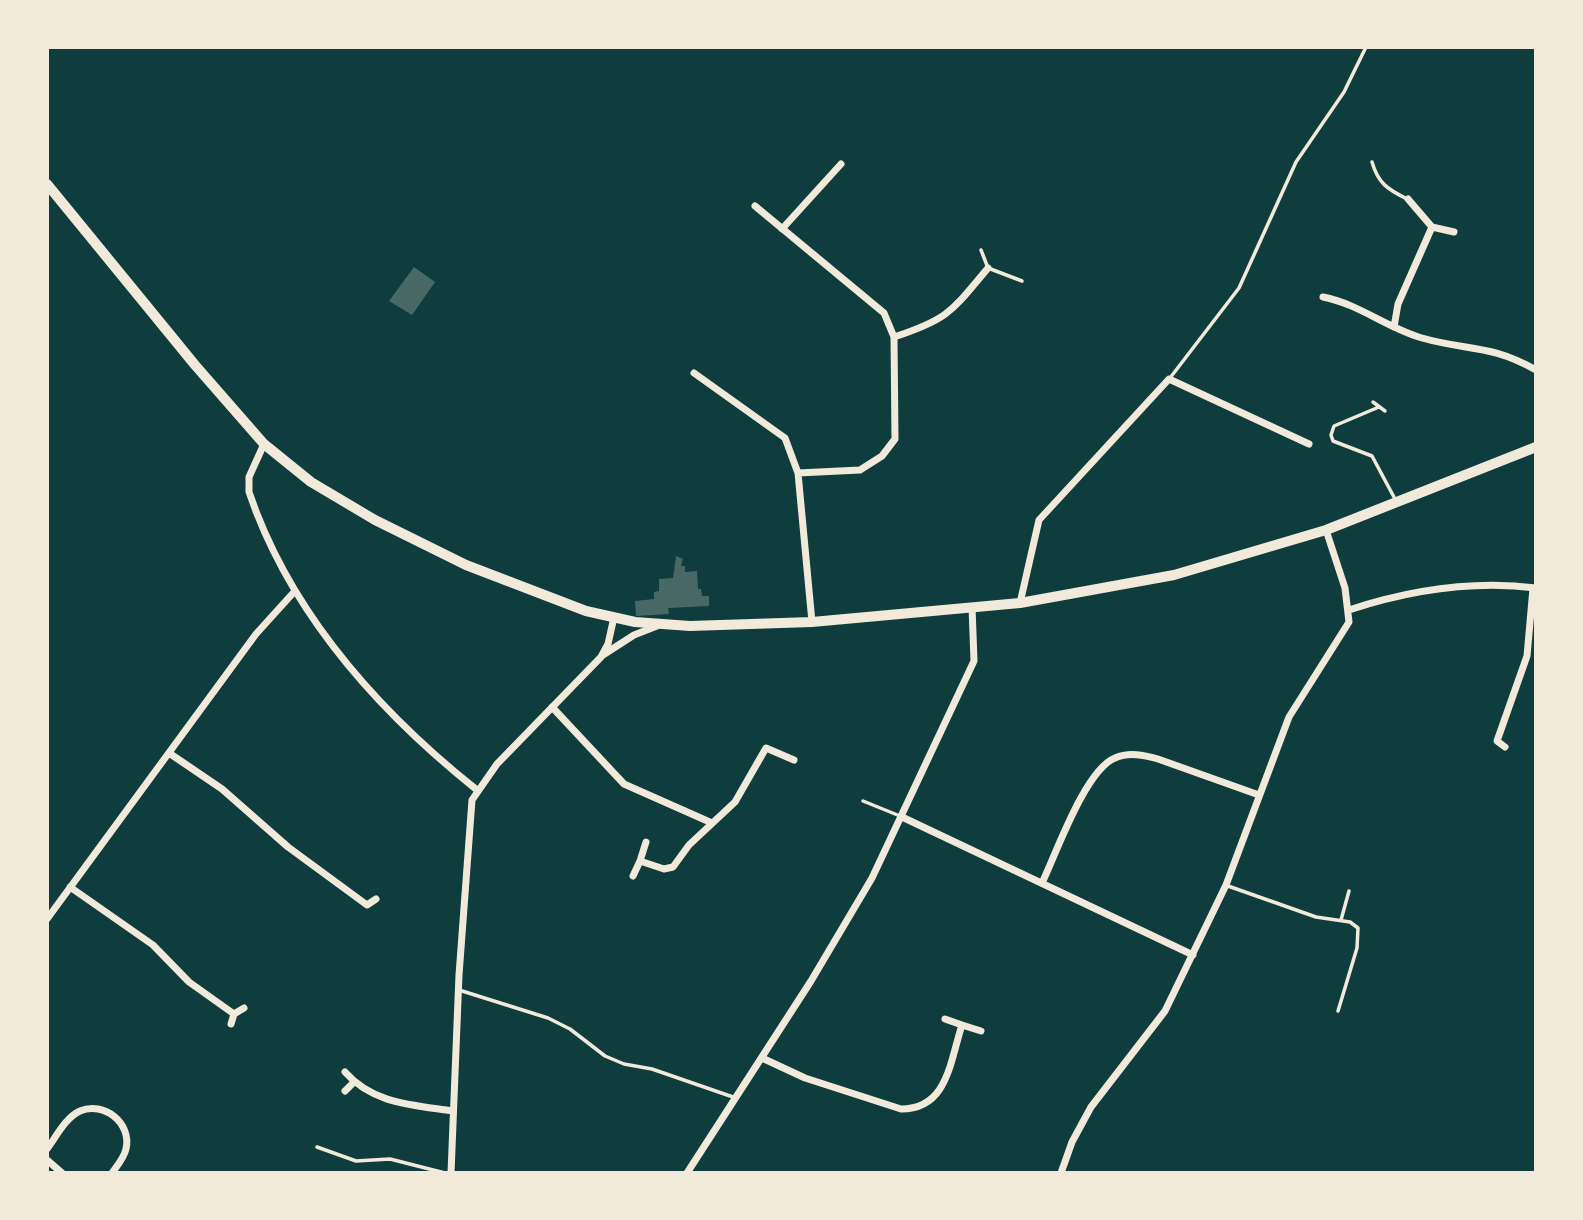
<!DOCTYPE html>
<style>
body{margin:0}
#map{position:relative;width:1583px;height:1220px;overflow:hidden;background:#0f3d3e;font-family:Arial,sans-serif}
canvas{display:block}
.frame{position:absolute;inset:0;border:49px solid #f1e9da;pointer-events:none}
</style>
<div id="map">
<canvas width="1583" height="1220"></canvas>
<div class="frame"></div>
</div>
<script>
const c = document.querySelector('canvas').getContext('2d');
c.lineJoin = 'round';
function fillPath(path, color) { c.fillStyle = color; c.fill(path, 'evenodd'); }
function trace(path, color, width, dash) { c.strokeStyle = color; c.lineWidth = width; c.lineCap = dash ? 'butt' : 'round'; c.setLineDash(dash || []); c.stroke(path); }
fillPath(new Path2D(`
 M414,267L435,282L412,315L389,301Z
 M676,556L683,559L681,566H685V572L697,571L698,589H701L702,596H709V606L668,608L669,614L636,616L635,601L654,599V592L659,591V579L673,578Z`), '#486865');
trace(new Path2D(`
 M1372,162C1378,183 1387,189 1407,199
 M981,250L988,268L1022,281
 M1170,378L1239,288L1296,162L1344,92L1366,47
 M1373,402L1385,411
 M1379,407L1334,426L1331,435L1333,441L1372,456L1395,499
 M863,801L900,816
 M1228,886L1316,917L1350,922L1358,928L1357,948L1338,1011
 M1341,920L1349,891
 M459,990L548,1018L570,1029L605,1056L624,1064L652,1069L733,1097
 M317,1147L356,1161L390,1159L445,1173`), '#f1e9da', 3.5);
trace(new Path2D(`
 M755,206L884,313L894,337L895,439L882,456L860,470L798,473
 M1432,227L1454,232
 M782,229L841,164
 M1323,297C1359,304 1387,328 1422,338C1468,351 1490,344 1536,370
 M1394,327L1398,304L1432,227L1408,199
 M894,337C949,319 952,311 988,268
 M694,373L785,438L798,473L812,622
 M264,444L249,477V492C290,613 378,711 477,790
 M1020,603L1039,520L1169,379L1309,444
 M1349,610C1410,590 1471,580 1536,588
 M603,655L634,635L657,626
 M552,707L624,784L712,823
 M1505,747L1497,741L1527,656L1533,588
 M169,753L222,789L288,847L367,905L376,899
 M902,817L1193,955
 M646,842L640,861L664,869L673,867L689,845L735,802L766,748L794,760
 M633,876L640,861
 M1042,883C1056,854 1085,770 1115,758C1129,752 1144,755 1158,759L1259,795
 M70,887L153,945L189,982L234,1014L231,1024
 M47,919L256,634L294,592
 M234,1014L244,1008
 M962,1025L981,1031
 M762,1058L805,1078L901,1109C948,1109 950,1061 962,1025L945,1019
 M345,1072C373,1104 413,1105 453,1111
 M345,1091L354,1082
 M47,1149C56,1137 66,1117 80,1111C104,1101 132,1123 126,1149C124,1158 117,1166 112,1173
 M47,1160L62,1173
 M451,1173L459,975L472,800L497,764L601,657L608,644L614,617
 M687,1173L811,981L872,878L974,661L972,607
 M1061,1173L1072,1142L1091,1107L1165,1011L1226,885L1289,717L1349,622L1345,588L1326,530`), '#f1e9da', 7);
trace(new Path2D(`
 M47,184L195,365L264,444L311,482L375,520L466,565L586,611L635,622L690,626L812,622L1020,603L1174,575L1326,530L1536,447`), '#f1e9da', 10);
</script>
